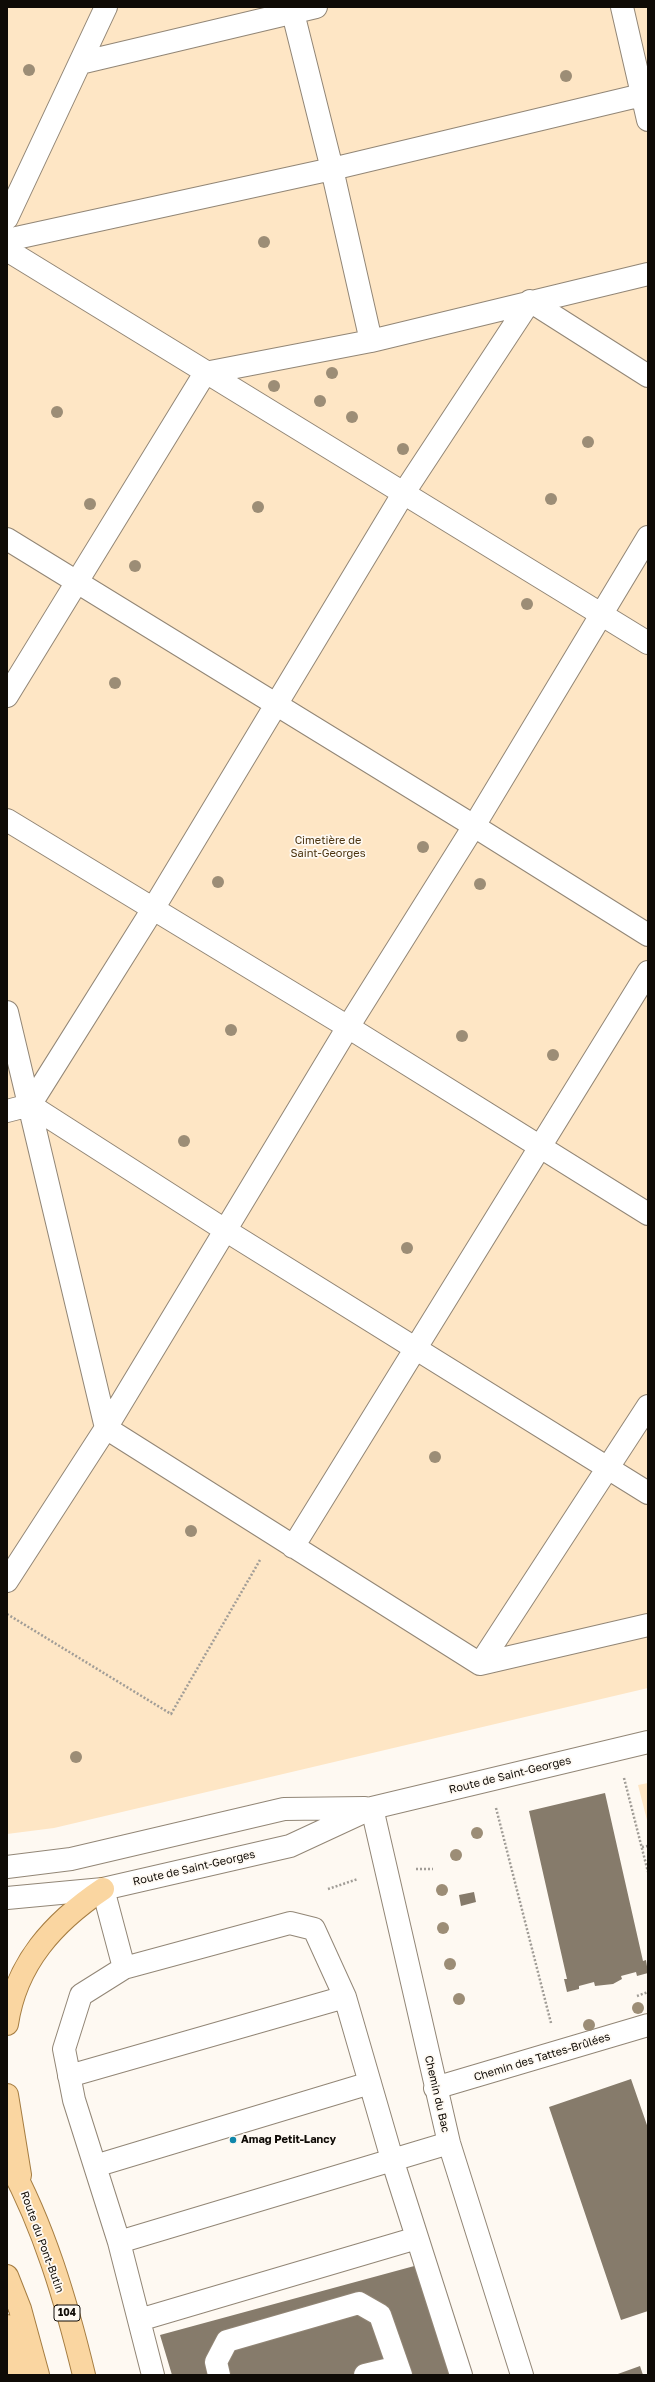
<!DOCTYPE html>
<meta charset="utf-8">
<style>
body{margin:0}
#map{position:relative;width:655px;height:2382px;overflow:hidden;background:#fef9f2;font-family:"Golos Text",sans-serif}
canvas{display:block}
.frame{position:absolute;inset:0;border:8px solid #0f0b06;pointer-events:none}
</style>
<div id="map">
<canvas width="655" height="2382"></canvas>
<div class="frame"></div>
</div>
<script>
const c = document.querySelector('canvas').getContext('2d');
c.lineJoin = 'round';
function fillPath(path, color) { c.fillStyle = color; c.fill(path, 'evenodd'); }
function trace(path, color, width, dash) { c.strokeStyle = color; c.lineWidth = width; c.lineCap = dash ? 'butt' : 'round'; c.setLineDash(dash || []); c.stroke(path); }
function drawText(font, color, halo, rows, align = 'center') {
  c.font = font + ' "Golos Text",sans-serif'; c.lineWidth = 3.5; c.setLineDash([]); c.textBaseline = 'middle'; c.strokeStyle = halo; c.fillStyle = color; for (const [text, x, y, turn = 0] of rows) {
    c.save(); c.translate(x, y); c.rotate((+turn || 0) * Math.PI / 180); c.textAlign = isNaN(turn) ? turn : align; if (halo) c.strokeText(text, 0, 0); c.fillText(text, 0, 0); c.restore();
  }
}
fillPath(new Path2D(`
 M7,7H648V1688L54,1828L7,1834Z
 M648,1783V1824L638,1785Z`), '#fee6c5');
fillPath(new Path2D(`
 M605,1793L643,1961L646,1960L648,1973L637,1976L636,1972L621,1976L622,1979L613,1984L595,1986L594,1982L579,1986V1989L567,1992L564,1979H567L529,1811Z
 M474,1892L476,1902L461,1906L459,1895Z
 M631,2079L648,2128V2311L621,2320L549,2107Z
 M418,2265L449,2375H172L160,2335Z
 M640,2366L643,2375H615Z`), '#867b6b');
const minor = new Path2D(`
 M622,7L648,120
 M293,13L332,169L371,341
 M80,63L316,7
 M7,218L106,7
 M7,240L332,169L642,95
 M7,250L648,643
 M648,376L530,301L403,494L153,909L30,1105L225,1230L648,1493
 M7,539L474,826L648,935
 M7,696L205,373L371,341L648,274
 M7,820L348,1027L648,1214
 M7,1012L106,1428L480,1664L648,1625
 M7,1111L30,1105
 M293,1547L648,972
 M7,1581L106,1428L348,1027L474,826L648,537
 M480,1664L648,1406
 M372,1808L449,2143L522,2375
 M7,1867L71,1859L284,1809L365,1808
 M103,1889L124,1968
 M7,1898L103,1889L290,1846L372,1808L648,1742
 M69,2076L345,1997
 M435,2088L648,2025
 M95,2166L370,2083
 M119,2242L74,2100L64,2049L81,1995L124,1968L290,1923L314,1929L345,1997L392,2159L461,2375
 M139,2320L417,2238
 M153,2375L119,2242L449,2143
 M219,2375L216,2362L227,2341L359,2303L380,2315L401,2375
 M365,2375L398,2367`);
const major = new Path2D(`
 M7,2024C16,1963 54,1922 103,1889
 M7,2095L20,2175
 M7,2159C44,2226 66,2301 84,2375
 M7,2276L20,2309L38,2375
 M7,2326L17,2375`);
trace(minor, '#928676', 24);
trace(major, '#a57d42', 24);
trace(new Path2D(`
 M7,1614L171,1714L260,1560
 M624,1778L648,1872
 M496,1808L551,2023
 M642,1847L648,1846
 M416,1869H433
 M328,1889L358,1879
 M637,1996L648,1992`), '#a19d97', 2.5, [2, 2]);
trace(minor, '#fff', 22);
trace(major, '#fad6a1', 22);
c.fillStyle = '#9c8d76';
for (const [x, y] of [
 [29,70],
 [566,76],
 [264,242],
 [332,373],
 [274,386],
 [320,401],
 [57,412],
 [352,417],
 [588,442],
 [403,449],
 [551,499],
 [90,504],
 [258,507],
 [135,566],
 [527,604],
 [115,683],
 [423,847],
 [218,882],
 [480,884],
 [231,1030],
 [462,1036],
 [553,1055],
 [184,1141],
 [407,1248],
 [435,1457],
 [191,1531],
 [76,1757],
 [477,1833],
 [456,1855],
 [442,1890],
 [443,1928],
 [450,1964],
 [459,1999],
 [638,2008],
 [589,2025]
]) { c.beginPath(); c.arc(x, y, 6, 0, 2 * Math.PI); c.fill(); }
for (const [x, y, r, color] of [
 [233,2140,4,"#1087ab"]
]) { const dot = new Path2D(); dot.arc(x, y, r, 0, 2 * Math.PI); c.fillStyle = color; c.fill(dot); trace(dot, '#fef9f2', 1.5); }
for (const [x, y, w] of [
 [67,2313,26]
]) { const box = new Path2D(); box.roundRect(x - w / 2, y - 8, w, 16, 3); c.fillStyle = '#fef9f2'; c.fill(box); trace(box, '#0f0b06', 1); }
drawText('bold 10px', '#0f0b06', null, [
 ["104",67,2313]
]);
drawText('11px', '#4c3511', '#fef9f2', [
 ["Cimetière de",328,841],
 ["Saint-Georges",328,854]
]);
drawText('11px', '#0f0b06', '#fef9f2', [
 ["Route de Saint-Georges",510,1775,-14],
 ["Route de Saint-Georges",194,1868,-13],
 ["Chemin des Tattes-Brûlées",542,2057,-17],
 ["Chemin du Bac",437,2094,77],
 ["Route du Pont-Butin",42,2242,70]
]);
drawText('bold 11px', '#0f0b06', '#fef9f2', [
 ["Amag Petit-Lancy",241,2140]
], 'left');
</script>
